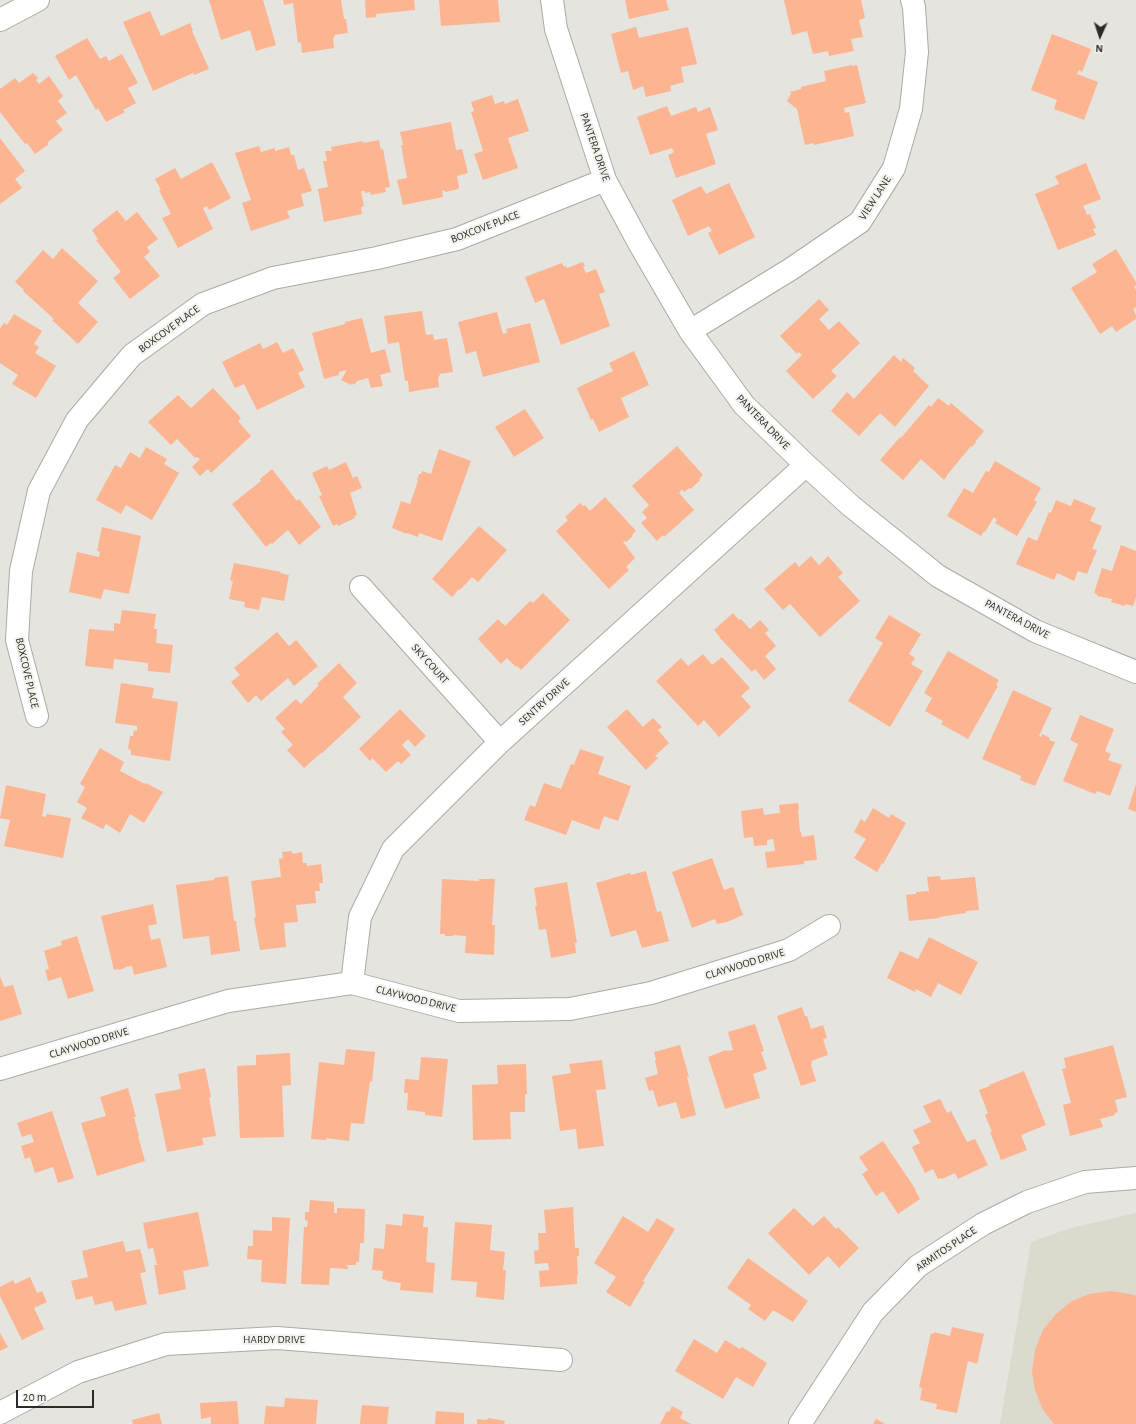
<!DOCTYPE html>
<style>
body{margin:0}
#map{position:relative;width:1136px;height:1424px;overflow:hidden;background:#e5e4de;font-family:"Alegreya Sans",sans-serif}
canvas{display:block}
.north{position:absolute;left:1080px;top:16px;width:40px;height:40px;-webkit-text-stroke:3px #f2f1ec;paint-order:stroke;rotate:183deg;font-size:11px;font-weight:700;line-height:16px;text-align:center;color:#2c2b29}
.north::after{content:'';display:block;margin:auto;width:14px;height:18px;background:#2c2b29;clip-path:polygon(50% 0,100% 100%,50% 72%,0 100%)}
.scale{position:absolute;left:16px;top:1390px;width:78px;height:18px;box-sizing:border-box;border:2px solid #2c2b29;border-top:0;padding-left:5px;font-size:12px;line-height:14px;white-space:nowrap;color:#2c2b29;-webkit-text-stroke:3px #f2f1ec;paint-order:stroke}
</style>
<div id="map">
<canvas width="1136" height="1424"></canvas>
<div class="north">N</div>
<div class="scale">20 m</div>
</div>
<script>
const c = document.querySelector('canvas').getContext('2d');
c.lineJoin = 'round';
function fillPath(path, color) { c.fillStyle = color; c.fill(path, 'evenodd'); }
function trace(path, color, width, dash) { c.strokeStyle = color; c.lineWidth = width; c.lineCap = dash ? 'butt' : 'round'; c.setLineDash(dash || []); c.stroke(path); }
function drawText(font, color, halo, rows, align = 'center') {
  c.font = font + ' "Alegreya Sans",sans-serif'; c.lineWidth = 4; c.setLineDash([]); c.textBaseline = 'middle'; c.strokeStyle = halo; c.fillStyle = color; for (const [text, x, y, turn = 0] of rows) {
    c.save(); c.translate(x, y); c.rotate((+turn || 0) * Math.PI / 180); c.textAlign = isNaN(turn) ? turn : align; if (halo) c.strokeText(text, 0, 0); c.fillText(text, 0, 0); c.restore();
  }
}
fillPath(new Path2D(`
 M1136,1213V1424H1000L1031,1242L1071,1228Z`), '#dcd9cd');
fillPath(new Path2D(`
 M209,0H263L276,45L256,51L250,30L221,40Z
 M283,0H341L344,19H346L348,33L334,35L335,37H333L334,48L302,53L301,42L298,43L293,3L284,5Z
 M365,0H414L415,10L376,14V17L366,18Z
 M439,0H498L500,22L441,26Z
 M625,0H666L669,10L629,19Z
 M784,0H861L865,18L859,20L863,37L851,39L854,51L829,56L828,51L813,54L807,31L792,35Z
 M150,11L161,36L190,23L193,30L192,31L209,69L194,75L193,73L153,91L123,22Z
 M636,27L639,38L688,27L697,64L681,67L684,82L670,86L671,91L646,97L643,86L633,90L628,71L621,73L611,34Z
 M1052,34L1091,49L1082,72L1079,70L1077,74L1098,82L1084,120L1054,109L1057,100L1031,90Z
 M87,38L100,59L106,56L109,61L122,54L138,83L128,88L136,103L123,110L125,112L106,122L98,108L96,110L76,75L69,80L55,56Z
 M852,65V66L857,65L866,103L844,108L845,113L849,112L854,136L814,145V143L805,145L797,109L787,101L791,94L790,92L801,89V87L826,81L824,71Z
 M33,73L38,78L36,80L39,84L49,76L63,96L58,101L67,113L56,121L63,130L47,143L49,144L35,154L27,143L25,144L0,112V89L15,78L19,83Z
 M492,95L495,104L504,101L505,104L518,99L529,131L508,138L518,168L483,180L474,154L483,151L471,112L474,111L471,102Z
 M667,106L671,116L696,107L698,112L710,107L718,130L706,134L716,164L676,178L668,155L674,152L672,148L650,155L637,117Z
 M451,122L456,150L462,149L468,173L457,176L459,187L458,189L446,192L444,190L442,191L443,197L403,205L397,180L407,178L401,145H403L400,132Z
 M0,138L25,171L15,179L22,188L0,204Z
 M379,140L381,150L383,149L390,187L385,188L386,192L371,195L370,192L365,193V191H361L364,206L361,207L362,214L324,222L318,189L328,187L323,161H327L325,151H332L331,147L363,141V143Z
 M259,146L261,152L275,148V151L289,147L291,155H294L298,170L304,168L312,191L301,194L304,206L287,211L290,218L251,231L242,203L251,200L235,153Z
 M212,162L231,198L209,210L207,206L203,208L213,229L178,248L162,218L171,214L159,190H161L155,179L175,168L181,179Z
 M1086,163L1101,199L1083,206L1087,215L1090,214L1096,228L1093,229L1096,235L1058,250L1035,194L1059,184L1055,176Z
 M729,183L755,237L719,255L708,233L712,231L709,226L688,236L672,200L701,186L706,194Z
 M117,210L126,221L137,212L158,239L147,247L150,252L144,257L160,276L130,299L113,278L121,272L96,240L98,239L92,230Z
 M62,248L98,281L78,303L98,322L78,344L52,320L54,319L23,291L24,290L15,282L43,250L53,259Z
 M1116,249L1136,282V285L1134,287L1136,290V307L1133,309L1136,315V319L1116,332L1112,326L1100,334L1071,288L1097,272L1092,264Z
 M583,262L585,266L583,267L586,273L596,269L605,292L599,294L610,326L561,345L544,299L535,303L525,277L562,263L564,267L566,266L567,268Z
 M819,299L829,310L819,319L829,330L839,321L860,343L831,371L837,376L813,399L786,371L802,355L799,352L797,354L780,336Z
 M422,311L426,335L433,334L434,340L447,338L453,372L439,374L440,376L438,377L439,387L409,392L408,381H405L399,342L388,344L384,316Z
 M497,312L503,334L507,333L506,329L530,323L540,362L483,377L476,351L466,354L458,322Z
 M14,314L42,331L34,344L39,347L35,353L56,366L36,398L12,384L18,375L0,363V329L4,323L7,325Z
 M362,318L371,353L385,349L391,372L380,375L383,386L371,388L368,378L357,381L354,385L352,383L351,385L341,380L347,370L339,372V375L324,379L312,333L345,324V322Z
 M277,342L283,353L293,348L304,370L298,373L305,387L257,410L244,384L235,388L222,362L260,343L263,349Z
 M634,351L649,385L621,398L629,417L599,432L593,419L591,420L577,388L613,371L609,363Z
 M894,355L901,362L903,358L915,368L913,371L929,386L895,427L880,413L859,436L831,411L847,392L854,399Z
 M213,388L241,418L238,421L251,436L211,473L208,469L200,476L192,467L200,459L197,457L195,458L177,439L171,445L148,422L178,395L191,408Z
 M938,398L949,406L951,403L984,431L975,442H976L972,447L971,446L948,474L944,480L921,459L903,480L880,460L900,437L901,438L929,405L931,407Z
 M525,409L544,438L514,457L495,427Z
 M677,446L703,475L699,479L700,480L691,489L689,488L684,492L682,489L679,493L694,510L664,537L663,535L657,541L641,523L647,518L642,512L649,505L632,486Z
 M146,447L167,459L164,464L179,473L152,520L126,505L121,514L96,500L115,465L121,468L130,452L140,458Z
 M439,449L471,461L442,541L419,533L418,537L407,533V534L392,528L401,501L410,504L418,481L417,480L419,474H421L422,471L431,474Z
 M995,461L1041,488L1034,500L1037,502L1017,536L995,523L997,520L994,517L985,532L984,531L981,536L947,516L964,488L973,493L986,471L989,472Z
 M346,462L353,478L357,476L362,488L350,493L357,515L354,516L355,518L338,526L337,524L333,526L319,496L322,495L312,473L327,466L329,470Z
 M272,469L297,501L299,499L321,527L299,545L288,530L272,544L271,543L266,547L232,504L261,481L260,479Z
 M605,497L636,531L632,535L633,536L626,542L624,541L623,542L635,558L626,567L629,570L609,589L556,531L568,520L565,517L580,503L583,506L585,505L590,511Z
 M1074,499L1096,508L1090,521L1102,526L1092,549L1097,550L1087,574L1078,571L1074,581L1057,573L1054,580L1016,564L1028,537L1037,541L1049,512L1051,513L1056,500L1071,506Z
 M479,526L507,550L478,582L472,577L460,590L459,589L452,597L432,579Z
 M102,527L141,536L129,594L104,589L101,599L69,592L77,552L99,557L100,552L97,551Z
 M1121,545L1136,551V597L1133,606L1125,604V606L1111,602L1112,599L1097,596V594L1094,593L1102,568L1112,571Z
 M811,556L819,565L828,556L843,573L838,577L860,601L820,637L790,604L783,610L764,589L795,562L799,567Z
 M234,563L281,572L280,573L289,575L284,601L262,597L259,610L244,607L245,602L229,599L233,581L230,580Z
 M543,593L570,620L521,670L517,666L516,667L507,658L501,664L478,639L498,619L505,626L530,601L533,603Z
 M122,610L156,614L154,629H157L156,643L173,645L170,673L148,671V663L114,659L113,669L85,666L89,629L114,631V623L120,624Z
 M733,613L739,620L741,619L750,629L760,620L769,630L765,633L776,646L765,656L776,669L764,680L755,669L752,672L719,637H720L714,630Z
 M889,615L921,634L909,654L915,658L911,664L923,671L890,727L848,701L883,643L875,638Z
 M277,632L289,646L296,640L318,666L294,686L288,678L261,701L256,695L248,703L231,682L240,675L234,668Z
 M948,651L999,680L996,685L998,686L968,739L941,724L943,721L925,711L932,698L924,693Z
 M703,654L712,665L722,657L750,688L741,696L751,707L719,737L704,720L698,726L656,681L681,658L688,666Z
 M339,663L357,683L343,697L361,717L321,754V753L304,768L287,750L293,745L281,732L285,729L275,718L296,699L301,704L319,685L317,684Z
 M121,683L154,688L152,698L178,702L170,761L131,755V750L128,749L130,736H133L134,730L137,731V726L115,723Z
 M1013,690L1052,708L1039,736L1041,737L1042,734L1050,738L1049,740L1055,742L1035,786L1020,780L1021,776L982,759Z
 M400,709L426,736L415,747L408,739L402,745L411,755L401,764L398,761L386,772L372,758L370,761L359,749Z
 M627,709L643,727L653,718L662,727L658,730L669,743L655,756L658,758L646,770L607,727Z
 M1080,715L1114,729L1105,751L1111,754L1108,760L1122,765L1110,796L1097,791L1095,794L1063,781L1078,744L1070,740Z
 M100,748L124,762L120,771L145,784L146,783L163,792L144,823L130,814L120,833L106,824L103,829L81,818L87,808L77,802L85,787L80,784Z
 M580,749L604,757L598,774L631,786L618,821L604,816L599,830L572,820L566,835L524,820L530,805L535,807L544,783L561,789L571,764L574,765Z
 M1136,784V812L1128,809Z
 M6,785L46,794L42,816L46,817L47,814L71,818L63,858L4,846L10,820L0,818Z
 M798,803L799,809H798L800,832H801L802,837L814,835L817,860L804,861V864L767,868L765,852L775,851L773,839L767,840V845L754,846L753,837L744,838L741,811L763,808L764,815L780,813L779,805Z
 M873,808L889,818L891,814L906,823L883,864L882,863L877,872L854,858L866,839L854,832L861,819L865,822Z
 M292,851V854L302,852L303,863H307V866L321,864L323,883H319L320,891H315L316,903L296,905L298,922L284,923L286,947L260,950L254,918L256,917L251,881L281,877L279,859L283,858L282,852Z
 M712,858L724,890L733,887L743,915L727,922L717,924L715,919L692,928L672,872Z
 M646,871L657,912L661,911L669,941L642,948L636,930L611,937L596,883L630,873L631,875Z
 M228,876L234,921H236L240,951L211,955L209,936L183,939L176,885L214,880V878Z
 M940,876L941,880L975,877L979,910L966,911V913L939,917L940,918L909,921L906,895L916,894V892L929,891L927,877Z
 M442,879L479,881V879H495L492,925H495L494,955L465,953L466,936L453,935V936H445V934H440Z
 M567,882L577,943H575L576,953L551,958L546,929L539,930L535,906H537L534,888Z
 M153,904L157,924L148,926L151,940L160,938L167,967L134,975L132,966L125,967V968L119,970L118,969L114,970L101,916Z
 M77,936L94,991L68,999L61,977L48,981L45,970L49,969L44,951L62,945L61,941Z
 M929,937L978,962L961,995L938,983L931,997L916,989L915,992L887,978L900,951L918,959Z
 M0,976L4,987L13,985L22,1014L0,1021Z
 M802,1007L805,1016H807L811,1029L823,1025L827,1038L823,1039L828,1055L811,1061L812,1064L811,1065L816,1081L801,1086L777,1016Z
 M755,1024L764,1051L761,1052L767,1069L753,1074L760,1098L725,1109L708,1057L726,1050L727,1051L733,1050L728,1032Z
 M680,1045L689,1077H687L696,1115L681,1119L676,1102L658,1107L653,1090L649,1091L645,1078L658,1074L655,1061L656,1060L654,1052Z
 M1113,1045L1127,1097L1115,1100L1118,1112L1115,1113V1115L1100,1119L1103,1127L1070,1136L1063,1105L1071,1103L1062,1069L1066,1068L1064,1058Z
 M346,1049L375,1052L372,1082L370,1081L364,1124L351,1123L349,1141L326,1138V1140L311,1139L319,1062L344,1065Z
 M290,1053L291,1085L282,1086L284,1137L240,1138L237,1066L256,1065V1055Z
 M421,1057L448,1059L442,1117L425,1115V1112L407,1110L408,1093H404L405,1079L419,1080Z
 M602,1060L606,1089L596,1090L604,1146L578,1149L576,1129L560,1131L552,1076L571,1073L569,1064Z
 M526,1064L527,1094H525V1112H510L511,1139L473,1140L472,1085L498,1084L497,1065Z
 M205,1068L211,1097L209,1098L216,1136L202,1138L204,1145L167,1152L155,1094L181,1089L178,1074Z
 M1024,1071L1046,1125L1021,1135L1027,1150L1001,1160L990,1132H992L985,1115L988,1113L979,1090L990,1086L989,1085Z
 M128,1088L136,1117H134L139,1136H138L145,1161L97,1176L81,1123L106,1116L100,1097Z
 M940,1099L947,1113L951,1111L967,1142L975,1139L988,1165L958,1179L955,1173L942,1179V1178L938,1179L933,1169L925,1173L912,1147L920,1143L913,1130L931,1122L923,1106Z
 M52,1111L74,1178L58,1183L53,1167L35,1173L30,1157L25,1159L21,1146L34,1142L31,1134L22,1137L17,1123Z
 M883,1141L916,1190H915L920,1199L898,1214L883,1191L876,1196L862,1174L868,1170L859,1157Z
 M310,1200L334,1202V1213H337V1208L365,1209L364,1243H360L359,1262H356V1265H347L348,1269L330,1268L329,1285L301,1284L304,1227H307L308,1221L305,1220V1212H309Z
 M573,1207L575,1248H579V1256H577L578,1275H577V1284L540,1287L539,1271L549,1270L548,1263L535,1264L534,1251L539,1250L538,1233H546L544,1210Z
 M794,1208L813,1226L824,1216L836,1229L838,1227L859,1248L839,1268L828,1256L809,1275L768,1233Z
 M198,1212L209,1266L183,1271L186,1289L159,1295L154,1265H157L153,1248L148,1249L143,1223Z
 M403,1214L424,1216L423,1227H428L426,1262L435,1263L433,1293L400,1290L401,1283L387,1281V1280L382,1279L383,1271L372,1270L374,1248L384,1249L386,1224L402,1226Z
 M623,1216L648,1232L657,1218L675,1229L643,1281L645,1282L630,1307L606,1292L616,1277L594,1263Z
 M272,1217L290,1218L286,1284L261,1282L262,1260L247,1259L248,1246H253V1230L272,1231Z
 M455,1222L492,1225L490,1250L505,1252L503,1270H506L504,1300L476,1297L477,1282L451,1280Z
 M123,1241L126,1252L140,1249L146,1272L140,1273L147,1304L115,1311L112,1301L95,1305L92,1296L76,1300L71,1281L88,1277L82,1251Z
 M748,1258L808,1301L793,1322L773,1310L765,1321L748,1309L751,1305L727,1288Z
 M30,1277L37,1293L42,1291L47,1302L34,1308L44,1329L22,1340L0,1296V1287L13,1280L15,1284Z
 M1111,1291L1130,1294L1136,1296V1424H1054L1043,1410L1035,1390L1032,1371L1035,1350L1043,1330L1056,1314L1072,1301L1089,1294Z
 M952,1327L984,1334L977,1364L968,1361L957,1413L936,1409L937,1404L920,1400L922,1388L919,1387L931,1333L934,1334V1332L950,1336Z
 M0,1333L8,1347L0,1351Z
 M694,1339L717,1353L725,1340L740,1349L742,1347L767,1363L753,1387L736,1377L723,1399L675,1371Z
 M285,1398L318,1400L316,1424H264L266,1406L284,1407Z
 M237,1401L239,1424H211V1417L201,1419L200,1403Z
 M362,1405L389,1407L387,1424H360Z
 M672,1406L683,1412L680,1418L691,1424H660L667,1411L669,1412Z
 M436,1411L464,1413V1424H435Z
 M159,1413L162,1424H133L132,1420Z
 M488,1418L505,1421L504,1424H477V1419L487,1420Z
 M876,1419L885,1424H873Z`), '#fdb491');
const street = new Path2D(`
 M552,0L556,29L605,180L639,243L690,331L744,405L806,465L851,506L938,576L1035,631L1136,672
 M0,20L38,0
 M690,331L791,269L860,222L894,168L911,109L917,52L914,7L912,0
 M361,587L500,742
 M37,716L17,640L21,571L39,491L77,420L132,355L203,304L273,278L377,258L457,239L605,180
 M352,983L360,917L393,849L500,742L806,465
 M0,1069L228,1001L352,983L459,1011L570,1009L651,993L789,950L829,926
 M0,1413L78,1372L166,1344L277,1338L561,1360
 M800,1424L873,1312L918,1266L983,1224L1027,1202L1085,1182L1136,1178`);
trace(street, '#abaaa5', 24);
trace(street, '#fff', 22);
drawText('11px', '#2c2b29', '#f2f1ec', [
 ["PANTERA DRIVE",595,147,71],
 ["VIEW LANE",875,198,-57],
 ["BOXCOVE PLACE",485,227,-21],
 ["BOXCOVE PLACE",169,329,-36],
 ["PANTERA DRIVE",763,422,46],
 ["PANTERA DRIVE",1017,619,28],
 ["SKY COURT",430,664,48],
 ["BOXCOVE PLACE",27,673,77],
 ["SENTRY DRIVE",544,702,-42],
 ["CLAYWOOD DRIVE",745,964,-17],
 ["CLAYWOOD DRIVE",416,999,14],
 ["CLAYWOOD DRIVE",89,1043,-17],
 ["ARMITOS PLACE",946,1249,-34],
 ["HARDY DRIVE",274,1340]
]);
</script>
